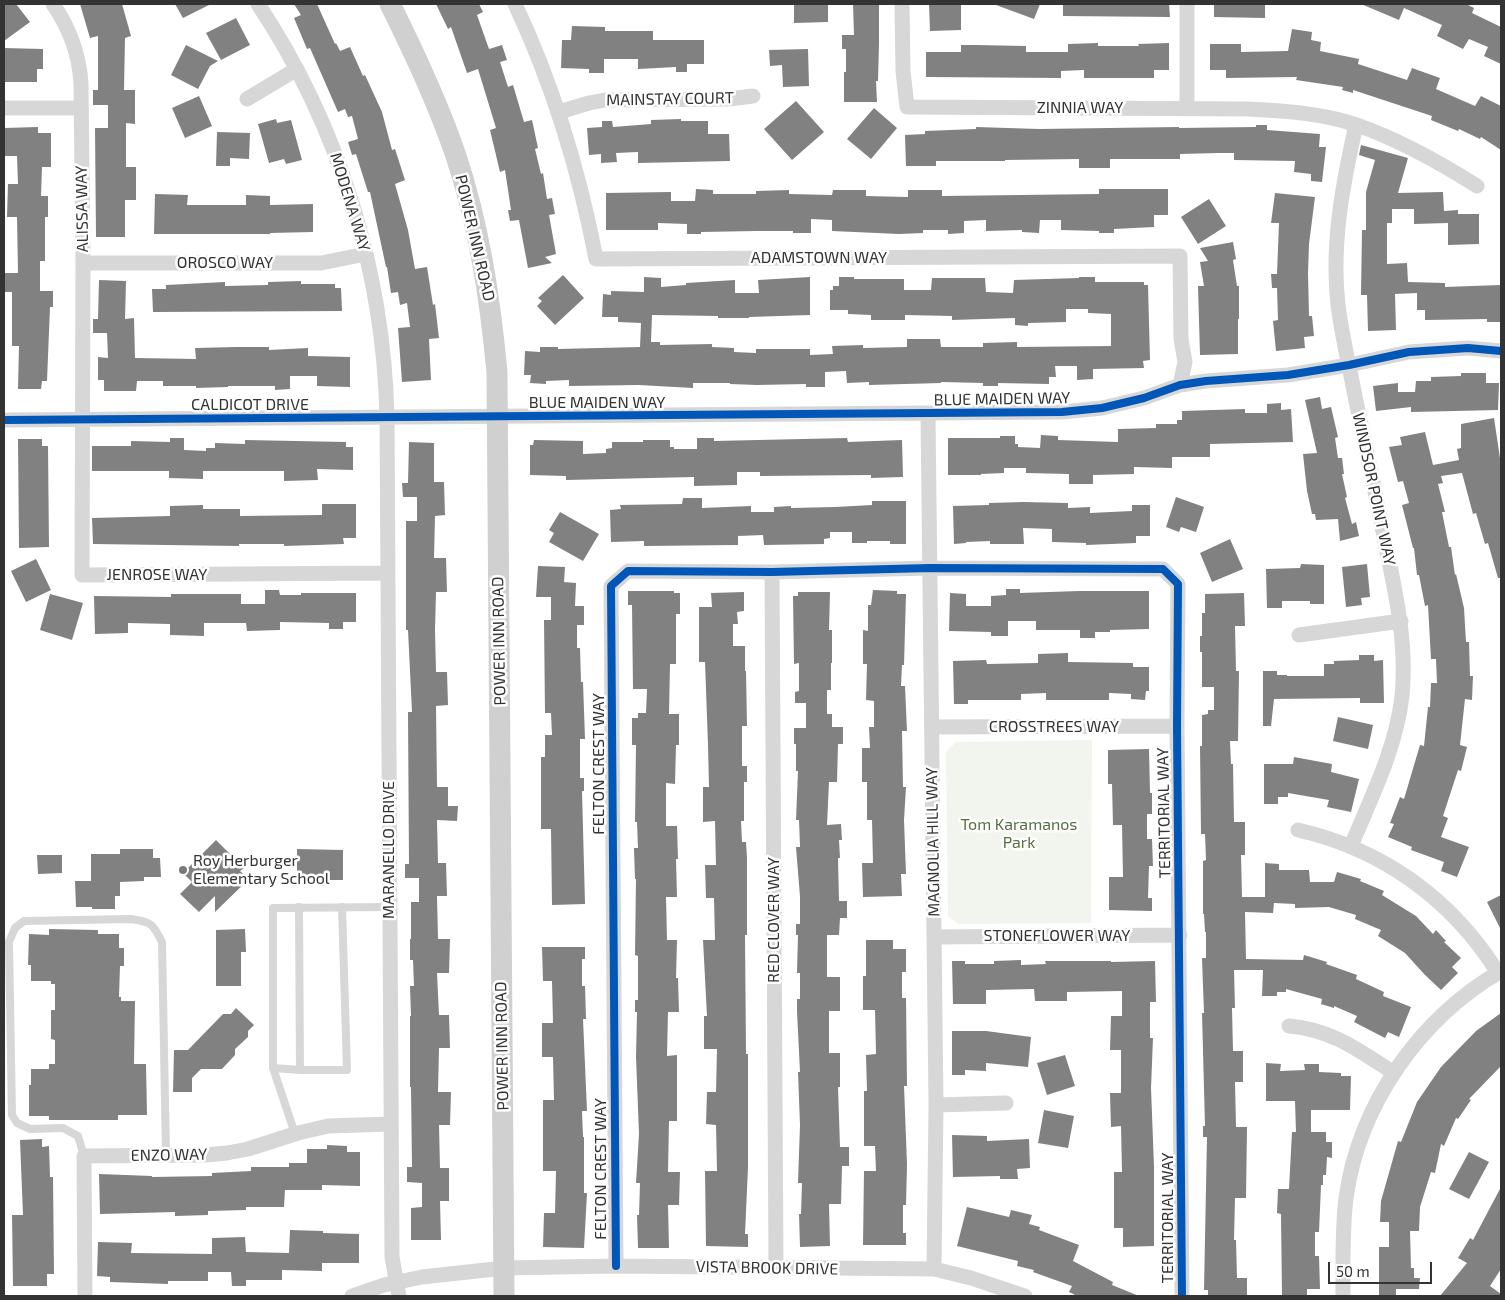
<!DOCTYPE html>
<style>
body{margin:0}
#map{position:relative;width:1505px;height:1300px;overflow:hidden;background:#fff;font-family:"Exo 2",sans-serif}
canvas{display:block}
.frame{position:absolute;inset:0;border:5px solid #333;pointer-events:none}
.scale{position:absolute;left:1328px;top:1262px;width:104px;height:22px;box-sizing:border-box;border:2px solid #333;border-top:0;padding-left:6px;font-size:15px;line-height:18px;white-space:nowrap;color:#333;-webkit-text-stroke:4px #fff;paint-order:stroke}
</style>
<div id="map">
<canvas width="1505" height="1300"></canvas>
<div class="frame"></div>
<div class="scale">50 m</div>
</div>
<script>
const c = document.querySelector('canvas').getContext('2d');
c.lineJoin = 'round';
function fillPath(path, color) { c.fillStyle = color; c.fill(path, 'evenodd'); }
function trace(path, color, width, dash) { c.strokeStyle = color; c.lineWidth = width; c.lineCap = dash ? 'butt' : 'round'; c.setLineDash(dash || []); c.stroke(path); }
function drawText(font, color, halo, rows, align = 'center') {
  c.font = font + ' "Exo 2",sans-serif'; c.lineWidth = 5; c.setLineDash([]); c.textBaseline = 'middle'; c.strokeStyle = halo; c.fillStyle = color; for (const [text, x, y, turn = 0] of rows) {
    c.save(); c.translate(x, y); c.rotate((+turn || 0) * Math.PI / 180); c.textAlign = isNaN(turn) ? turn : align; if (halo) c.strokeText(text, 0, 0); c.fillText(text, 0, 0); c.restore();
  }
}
fillPath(new Path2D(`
 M1092,740L1091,923L958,924L948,916L946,752L956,742Z`), '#f1f5ed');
fillPath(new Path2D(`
 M4,4H16L30,22L4,41Z
 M80,4H122L131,36L125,38L124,90H135V124L126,123V167H136V200H125V237H96L95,128H108V105H93V90H98V36L90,38Z
 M175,4H211L183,18Z
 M294,4H317L335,44L336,43L340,51L350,47L363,76L365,75L382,112L392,150L395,149L405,180L395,184L408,230L415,269L427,267L433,305L435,304L439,338L429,339L431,380L402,382L398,328L410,327L407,303L400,305L398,292L391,293L387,267H386L370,192H368L356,154L352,155L348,142L358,139L352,116L348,117L345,109L338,112L310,48L307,49L294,18L301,15Z
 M436,4H479L483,12L477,15L489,49L502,45L507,60L500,62L508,87L513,85L524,122L532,120L538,148L535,149L541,174L543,173L547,199L552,198L555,214L549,215L556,254L545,257L552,263L528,268L519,220L510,221L508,210H511L505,170L500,172L490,130L496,128L478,69L467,73L451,27L448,29Z
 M794,4H828V22L794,23Z
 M853,4H879V44L878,81H876L877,102H844V72H846V49H842V35H854Z
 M929,4H961V30L930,31Z
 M996,4H1040L1034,19L996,5Z
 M1063,4H1169L1170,17L1063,16Z
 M1214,4H1265V18L1214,17Z
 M1361,4H1466L1474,8L1472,13L1501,27V64L1484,56L1488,47L1469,39L1463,49L1437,36L1442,25L1404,8L1399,20Z
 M236,18L250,45L221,60L206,33Z
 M572,26L605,27V31H653V40H704V64H687V72H676V67L638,69V59H604V73H589V69L561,68L562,40H571Z
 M1292,29L1312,32L1311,40L1321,42L1320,51L1359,59L1358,64L1407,80L1412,68L1440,78L1436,89L1475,106L1481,96L1501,106V150L1481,137L1480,139L1459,129L1458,131L1431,120L1432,116L1353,90V93L1342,90L1343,87L1296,80L1297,77L1226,78V70H1210V44H1241V52L1288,51Z
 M1098,43V46H1139L1138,44L1169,43V70H1154V78H1084V70L1061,71V78L926,77V52H961V45H975L1026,46V52H1068V44Z
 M186,45L218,61L210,66L198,89L171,75Z
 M4,48L43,49V69H37V82H4Z
 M808,49L809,86L783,87L782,65L770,66L769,50Z
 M199,96L212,126L185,138L172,108Z
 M796,101L824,132L792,160L764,129Z
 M874,108L897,128L871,159L847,139Z
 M276,119L277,123L291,120L302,160L286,164L284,159L269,163L258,124Z
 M681,119V121H708V134H729L730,161L638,163V152L616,153L617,162L601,163V154L589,155L587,128L602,127V121H612L613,127L651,124V120Z
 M1256,125H1267V130L1320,134L1319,147H1326L1322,182L1311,181V174L1294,172L1295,161L1234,160V153H1219L1180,154V159H1110V168H1079V159L1005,160V161H936V166H906L905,135L925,134V131L976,129V127L1039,129L1179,127V128L1256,127Z
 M38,127V133H51V167H42L41,196H48V217H45V261H40V291H53V307H50L47,381H42L41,389H18L19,346H12V292H4V273H18L17,217H7L8,184H18L17,156H4V128Z
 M217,132L250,133L249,159L230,158V166H216Z
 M1361,145L1408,158L1398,193L1443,192L1444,211L1458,210V214H1479V244L1448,245V223L1414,224V209H1392V223H1387V264L1407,263L1408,282L1445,283V287L1501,285V322H1487V319L1425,320V310H1417V293L1395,294L1396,330L1368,331L1367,295H1361L1362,230H1366V192L1375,160L1359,155Z
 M696,189L713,190V194H756V191L789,190V194L832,195L833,190H866V196L908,197V190H942V196L1099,194V189H1168V215H1154V227L1114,229V233H1099V231L1061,230V220H1040L1039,233L1022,232V230L986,231V220L964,221V233L948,234V230H923V233L899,234L832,231V220L811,219V233H793V231H756L701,232V234H687V224L658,223V230H606V193L671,192V201H695Z
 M1275,193L1315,197L1309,244L1308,273L1309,316H1312L1314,336L1304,337L1305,348L1276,351L1273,321L1278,320L1277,288H1272L1271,274H1277L1279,223H1271Z
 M155,194L188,195L187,205H246V195L270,196V205L313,204V232L270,233V234H154Z
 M1209,199L1226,226L1198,244L1181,217Z
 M1233,242L1236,259L1233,260L1237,286H1239V319H1238V354L1200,355L1198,286H1204L1200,262L1208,261L1200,248Z
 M563,275L584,298L555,325L537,306L542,301L538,298Z
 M644,277L661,278V287L686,285V283L735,280V293H759L758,280L810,277V315L749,317V318H718V316L652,315L651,342H660V345L712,344V347L734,348V352L756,353V349H810V355L833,354L832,346L863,345V348L907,347V339H940L941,347H983V343L1017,342V347L1111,346V314L1088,313V309H1066V322L1028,323V326L1015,325V318L952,320V316L905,315V320H871V315L848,314V310H830V290H833V286H839V277H854V279H904V290H931L932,278H985L986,292L1013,293L1014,280L1079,278V277H1095V282H1144V285H1148L1150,360L1143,361L1144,368L1093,369V379L1077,380V366H1055L1056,377H1049V384L998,383V386H983V383L941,382V383L869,385V382L847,383L846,371L825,372V387H806V384L757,385L730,384V383H693V388L639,385L569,386V380L546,381V384L530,383L531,375H524L525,351L540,352V347H558V349L640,347L641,323L618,322V317H602L603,294L611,295V291L644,292Z
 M99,280L126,281L125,319L134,318L135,358L196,359L195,348L236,347H269V350L308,348V356L350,357V387L317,386V376H290V389L275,390V386H228V387L196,388V386H163V381H137L136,391H104V380H98V357L108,358L107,333H93V319H98Z
 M301,281V284H335V288H341L342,311L153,312L152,289H166V285L225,282V286L268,285V282Z
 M1461,373H1486V383H1499L1498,410L1411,412V407L1376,411L1373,386L1398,383V392H1415L1416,381H1431V377L1461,376Z
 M1320,397L1322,409L1331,407L1338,437L1335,438L1338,458H1342L1344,474H1342L1347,497L1345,498L1352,524L1356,522L1359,536L1340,541L1338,519L1316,520L1315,514H1312L1307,491L1303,454L1317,453L1305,400Z
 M1281,403V410L1291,409L1293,442L1210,444V457H1172V468L1134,467V474L1093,475V484H1069V474L1026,473V468H1004V473L981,474V475H948V438H1000V436H1015V444H1018V447L1040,448L1041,435L1058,436V440L1118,442V429L1156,428V424H1177V420H1182V411L1245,409V413H1267V404Z
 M1494,418L1501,465V578H1498L1488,543L1485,544L1476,513L1473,514L1462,473L1441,476L1443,483L1438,484L1445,512H1442L1449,547H1451L1455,575L1456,574L1464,608L1466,642H1469L1470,676H1473L1472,700L1465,699L1460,745L1467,747L1461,771L1458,770L1443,816L1448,818L1441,837L1469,847L1457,877L1441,871L1444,862L1411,850L1412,847L1388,837L1394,824L1390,823L1400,797L1404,799L1420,745L1424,746L1428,707H1430L1431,683H1437L1436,659H1431L1428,605L1425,606L1419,575H1417L1414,548H1413L1402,505L1409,503L1403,481L1398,482L1389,447L1402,445L1400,437L1425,432L1433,465L1459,460L1457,449L1461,448V424Z
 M170,438H184V450L206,451V448H215V443L245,444V440L346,442V447H353V470L317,469L318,480L284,481V471H203V479L169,478V471H92V446H131V441L170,442Z
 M697,438H714V441L847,438L848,442L902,440L903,477L871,478V475L760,476V472H737V485L694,486V477L566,480V476L530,475V445H533L534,440L583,441V454L606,453V449L612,448V442H643V440H670V447H674V449H697Z
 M18,439H42V446H48L49,547L19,548Z
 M409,442L434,443V482H444L445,515L435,516L434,558H446L447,592H436L435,630L436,672H447L448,705L436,706L437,787H448V806H458L457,821L437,820L438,863H446L447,896H437L438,939H450L449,973H437L439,1015H449L450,1048H439L438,1092H451L450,1125H439L440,1168H449V1201H440L441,1240H411V1208L422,1207V1183L407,1182V1167H412L411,1087H410V1016H411L410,986H414L413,960H410V939H411V902H419V878H405V864H409L408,712H412L408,630H406V521H417V497H403L402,483H408Z
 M1176,497L1204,507L1196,532L1181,527L1179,532L1166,527Z
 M683,498H702V508L751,506V512H774V507L791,506V508L835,507L872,505V501H906V544H890V541H867V543H852V532H830V538L824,539V544L764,545L763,535L738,536V545L644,546V541L611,542L610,510L621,509L620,505L682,504Z
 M1023,502L1068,503V508L1090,507V513L1132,511V505H1150V536H1136V543L1086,545V543L1052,542V529L1023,528L1024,544H990V541L966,542V543L954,544L953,506L989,505V503Z
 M322,504H356V538H343L344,544L317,545L284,546V544H239V546L93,544L92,518L170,516V506L203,505V509H240V516L322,515Z
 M560,512L599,534L583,561L549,542L554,533L549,530Z
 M1230,539L1243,569L1212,582L1200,553Z
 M36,559L51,590L26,602L11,571Z
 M1301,564L1324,565V604H1310V601H1282V608H1267L1266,569L1300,568Z
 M1367,564L1370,597L1361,598L1362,605L1346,607L1342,567Z
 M538,566L565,567L564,582L576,583L575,606H584V625H577V648H580L581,682H583L585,739H580V778H584V791H582L585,904L552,905L551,829H541V757H545V735H552L551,713H545L544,620H551V597H536Z
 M1006,589H1020V593L1079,591H1149V629L1110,630V632H1095V638H1080V630H1036V621H1008V636H991V632L949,631L950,593L966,594V606H991V596L1006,595Z
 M265,590H279L280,595H301V593H356V622H343V629H329V623L280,622V630L247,631L246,623H204V636L170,635V624L128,623V633L95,634L94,596L171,597V594H241V604H265Z
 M873,590L897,591V594H906L904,665H902L901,686H905L907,731H902L903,787H906L904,820L906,874H901L902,896L863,897L862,863H873L872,820H867V782H862V748H870L869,727H874V701L866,700L867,664H863V630L868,631V605H871Z
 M628,591H674V593H680V614H676V664H670L669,714H679V745H676L675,784L666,783V826H677L678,859H676L677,897H666L667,940H677L676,978H678L679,1012H668L667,1056L677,1055V1121H669L668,1172H680L679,1205H668L669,1248H638L637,1215H639L640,1183H636L639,1134L636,1057L637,1012H635V1000H638V956L635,955L636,879H635L634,848H638L637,822H635L636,745H632V718H638V713H646L647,689H633L632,605H628Z
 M744,592V611L737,612L738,624H733V646H745V671H746L747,726H742V766H747V782H744V821H741L742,842H746L747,858V935H745L746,1054H748V1167L745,1234H748V1247L706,1246L705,1171H717L716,1125L706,1124L707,1092H716L717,1049H704V1016H707L703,940H715L714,898H706L705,865H716L715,821L703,822V787H709L708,745L705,662H699V607H712L711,593Z
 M798,592H830L829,630H832V663H831V690H827V714H832V727H843V744H838L837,782H829L827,825L841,824L842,840H839L840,858H838L839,901H847V918H840L839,935H827V977H840V1011H829V1053H840V1087H838L840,1147H849V1166H842L841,1204H829L830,1246L800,1247L799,1214H801L802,1183H798L800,1125L798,1072H800L797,1011V999H800V973H797L798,935H796V924H800V897L796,847H800L799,820H796L798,771H796V744H794V728H806V703H795V692L799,691V663L794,664L793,596H798Z
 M1244,593L1245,626H1235L1236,671H1239L1238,741H1230L1231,764H1233L1234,822H1245V855H1241L1242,897H1265V863L1279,864V870H1309L1310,882H1334L1337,872L1361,879L1360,881L1384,891L1382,895L1416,916L1433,934L1436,930L1446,941L1444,942L1461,958L1452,967L1458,973L1441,990L1425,975L1405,953L1378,936L1381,930L1355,919L1356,915L1329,907L1295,908V904L1274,903L1273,913L1245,912L1246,959L1303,960L1304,955L1327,962L1326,964L1357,975L1356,979L1384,992L1383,996L1411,1007L1399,1037L1388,1032L1385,1038L1354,1022L1357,1016L1334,1006V1008L1321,1004L1322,999L1286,989V992H1277V996H1262L1263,970H1234L1235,1008H1232L1233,1051H1243V1082H1235L1236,1127H1247L1246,1198H1235L1234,1240H1236L1237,1278H1247V1296H1208V1290H1204L1207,1137H1203V1126H1205L1202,1013H1204L1202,958H1206V932H1205L1204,914H1203V861L1206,860L1205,834H1201L1200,746H1202V715L1208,714V710H1214V687H1202V652H1200V636H1202V613H1205V594Z
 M50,594L83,603L72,640L40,630Z
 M1068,653V662L1133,663V667H1149V691H1146L1145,700L1131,699V694L1109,693V700H1046V693L1021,694V700H968V704H954L953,661L986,660L987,664L1038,663V654Z
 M1359,655H1374V661L1383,660L1384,703H1360V698L1274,699L1271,726H1263V671H1277V675H1287V676H1324V664H1334V661L1359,660Z
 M1338,717L1373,725L1368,749L1333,741Z
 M1149,749L1150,793H1152V814H1147V839H1152L1153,866H1149L1148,898H1152V911L1109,910V877H1123L1122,825H1113L1112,784H1108V750Z
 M1294,757L1332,764L1331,772L1359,779L1351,812L1327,807L1329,800L1288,793V797H1278V804H1264V764H1293Z
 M216,840L244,868L240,871L249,879L215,912V896L199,912L180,894L192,882L183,873Z
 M120,849H153V858H160L161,877H144V881L120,882V896H115V909H92V907H76L75,881H91V854H120Z
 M297,849L343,850V880H297Z
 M37,855H62V873L38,874Z
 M1501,895V930L1487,902Z
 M49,929L98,930V934H119V948H124V966H120L119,997H121V1001H135L134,1064H146L147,1115H118V1120H49V1116H29V1085H31V1069H49V1064H55V1040L51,1039V1010H55V984H51V981H31V965H28L29,934L49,935Z
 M245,929L246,952H241V986H216V930Z
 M866,940H893V949H906V972H902V998H906L907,1086H904L907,1164L906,1205H903V1233H906V1245H863L864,1171H876L875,1146H864V1091H867L866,1055L876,1054L875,1010H863V976H866Z
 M542,947H585V959H582V986H585L586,1019H583L587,1111H582L583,1137H584V1193H587L584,1248L543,1247L544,1213H555L556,1171H543V1100H554L553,1057H542V1023H553L552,981H543Z
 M1021,960V965L1046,964L1045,961H1111V962L1155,961L1156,1002H1150V1038H1153L1151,1088L1154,1167V1246L1123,1247V1228H1114V1172H1122L1121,1126L1111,1127L1110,1093H1121V1050H1110L1111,1016H1122V991L1067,992V1001H1035L1034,989L986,990V1004H953L952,961H965V964H994V961Z
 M236,1008L254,1025L248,1031V1037L235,1049V1055L222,1069H201L192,1078V1092H173L174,1050H188L223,1014H231Z
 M1501,1013V1066L1469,1099L1471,1100L1458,1119L1456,1118L1444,1146L1441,1144L1435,1173L1431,1172L1420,1207L1419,1231H1410L1411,1268H1414V1278H1420L1419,1289H1396V1296H1379V1247H1389V1222H1380L1381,1201L1398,1141L1401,1142L1417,1102L1441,1067L1476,1031Z
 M952,1031H986L1031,1037L1028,1067L986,1063V1071L965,1070V1075H952Z
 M1065,1055L1075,1086L1047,1095L1037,1063Z
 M1266,1063L1281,1064L1280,1071L1305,1070L1304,1064H1319V1072L1341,1073V1076H1351L1350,1110H1311V1132H1326V1142H1332V1158L1327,1157L1326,1175H1323V1185H1321L1319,1232H1315V1256H1319L1320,1289H1307V1296H1282L1281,1214L1277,1213L1278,1189H1289L1292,1132H1296L1295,1101H1266Z
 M1044,1110L1074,1116L1068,1148L1038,1143Z
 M952,1135L987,1136V1141L1029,1139L1030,1168L1017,1169L1018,1179H1000V1176L953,1177Z
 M42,1139V1147L49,1146L50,1177H53L54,1274H47V1286H13L12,1215H23L20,1140Z
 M327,1145L347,1146V1152H360V1186L322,1185V1190H285L284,1207H246V1210L208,1211V1215L175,1216V1212L100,1214L99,1174L152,1176V1177L212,1176V1173L251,1171V1167H289V1163H307V1149H327Z
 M1469,1152L1489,1162L1469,1199L1449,1189Z
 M1501,1187V1269L1490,1286L1501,1294V1296H1440L1467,1263L1458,1258L1470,1238L1473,1240Z
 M967,1207L1009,1217L1011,1210L1032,1215L1029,1224L1040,1227L1039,1230L1079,1245L1073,1261L1113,1282L1112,1285L1139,1296H1077L1069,1292L1072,1286L1033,1272L1034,1270L1017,1266L1018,1261L957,1246Z
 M290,1230L323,1231V1233L359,1234V1263H322V1271L282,1270V1280H246V1286H232L231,1272H208V1281H168V1284L110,1282V1277L97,1276L98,1242L132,1243L131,1253L212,1254V1238L245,1237L246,1252L289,1253Z`), '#818181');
trace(new Path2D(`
 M273,1068L300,1070L299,907
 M300,1070H347L342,907
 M295,1134L273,1068V908L389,907
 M84,1156L78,1136L63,1128L30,1129L17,1123L12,1115L9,942L15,928L24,921L131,919C152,922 153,924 162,942L166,1155`), '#d7d7d7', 8);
trace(new Path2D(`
 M53,4C70,29 79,53 81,83L83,263L82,575L388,573
 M258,4C339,126 384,272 387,418L392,1257L399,1296
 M515,4C553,85 579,170 596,259L1180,256L1181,339L1185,362L1180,385
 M902,4L903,71L907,107L1247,109C1284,111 1323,113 1357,125C1400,140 1439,162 1477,186
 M1187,4V109
 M247,99L297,69
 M4,108H81
 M559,112L589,103L605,100L729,99L753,96
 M83,263H321L366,254
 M928,414L936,1105L934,1269
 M4,420L1062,412L1102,408L1144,398L1180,385L1206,381L1288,375L1349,365L1409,352L1468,348L1501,351
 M772,572L776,1268
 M1299,635L1401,621
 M932,727L1177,726
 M1298,830C1382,849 1452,899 1498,973
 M1351,846C1371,798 1396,749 1402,696C1407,643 1396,594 1385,542C1376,495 1366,448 1356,401C1350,369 1342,337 1338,305C1331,244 1343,183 1356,125
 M935,937L1180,935
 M1289,1026C1333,1030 1358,1050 1394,1073
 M936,1105L1006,1103
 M616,1266L611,586L628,571L772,572L930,568L1163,569L1178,584L1177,726L1182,1296
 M85,1296L84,1156L206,1155L227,1153L248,1149L298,1133L328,1126L391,1124
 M352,1296L384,1285L422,1277L504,1268L616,1266L934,1269L971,1278L1025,1296
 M1343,1296C1343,1263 1342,1231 1346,1198C1359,1104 1420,1018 1501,971`), '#d7d7d7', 15);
trace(new Path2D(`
 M390,4C414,52 437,101 455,153C479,224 490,298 497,372L504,1296`), '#d0d0d0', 21);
trace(new Path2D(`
 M4,420L1062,412L1102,408L1144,398L1180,385L1206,381L1288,375L1349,365L1409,352L1468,348L1501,351
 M616,1266L611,586L628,571L772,572L930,568L1163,569L1178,584L1177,726L1182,1296`), '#0057b8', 8);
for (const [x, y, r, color] of [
 [183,870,5,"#7a7a7a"]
]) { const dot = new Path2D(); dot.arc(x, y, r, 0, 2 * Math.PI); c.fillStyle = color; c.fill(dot); trace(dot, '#fff', 2); }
drawText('16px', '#333', '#fff', [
 ["MAINSTAY COURT",670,99,-1],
 ["ZINNIA WAY",1080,108],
 ["MODENA WAY",350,202,73],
 ["ALISSA WAY",82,209,-91],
 ["POWER INN ROAD",475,238,77],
 ["ADAMSTOWN WAY",819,258],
 ["OROSCO WAY",225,263],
 ["BLUE MAIDEN WAY",1002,399,-1],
 ["BLUE MAIDEN WAY",597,403],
 ["CALDICOT DRIVE",250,405],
 ["WINDSOR POINT WAY",1374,489,78],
 ["JENROSE WAY",157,575],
 ["POWER INN ROAD",499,641,-91],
 ["CROSSTREES WAY",1054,727],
 ["FELTON CREST WAY",599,764,-90],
 ["TERRITORIAL WAY",1164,813,-91],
 ["MAGNOLIA HILL WAY",933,842,-91],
 ["MARANELLO DRIVE",389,850,-90],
 ["RED CLOVER WAY",774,920,-90],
 ["STONEFLOWER WAY",1057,936],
 ["POWER INN ROAD",502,1046,-91],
 ["ENZO WAY",169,1155,-1],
 ["FELTON CREST WAY",601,1169,-90],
 ["TERRITORIAL WAY",1168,1218,-90],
 ["VISTA BROOK DRIVE",767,1268,1]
]);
drawText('16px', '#56703f', '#fff', [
 ["Tom Karamanos",1019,825],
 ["Park",1019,843]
]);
drawText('16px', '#333', '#fff', [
 ["Roy Herburger",193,861],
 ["Elementary School",193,879]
], 'left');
</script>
